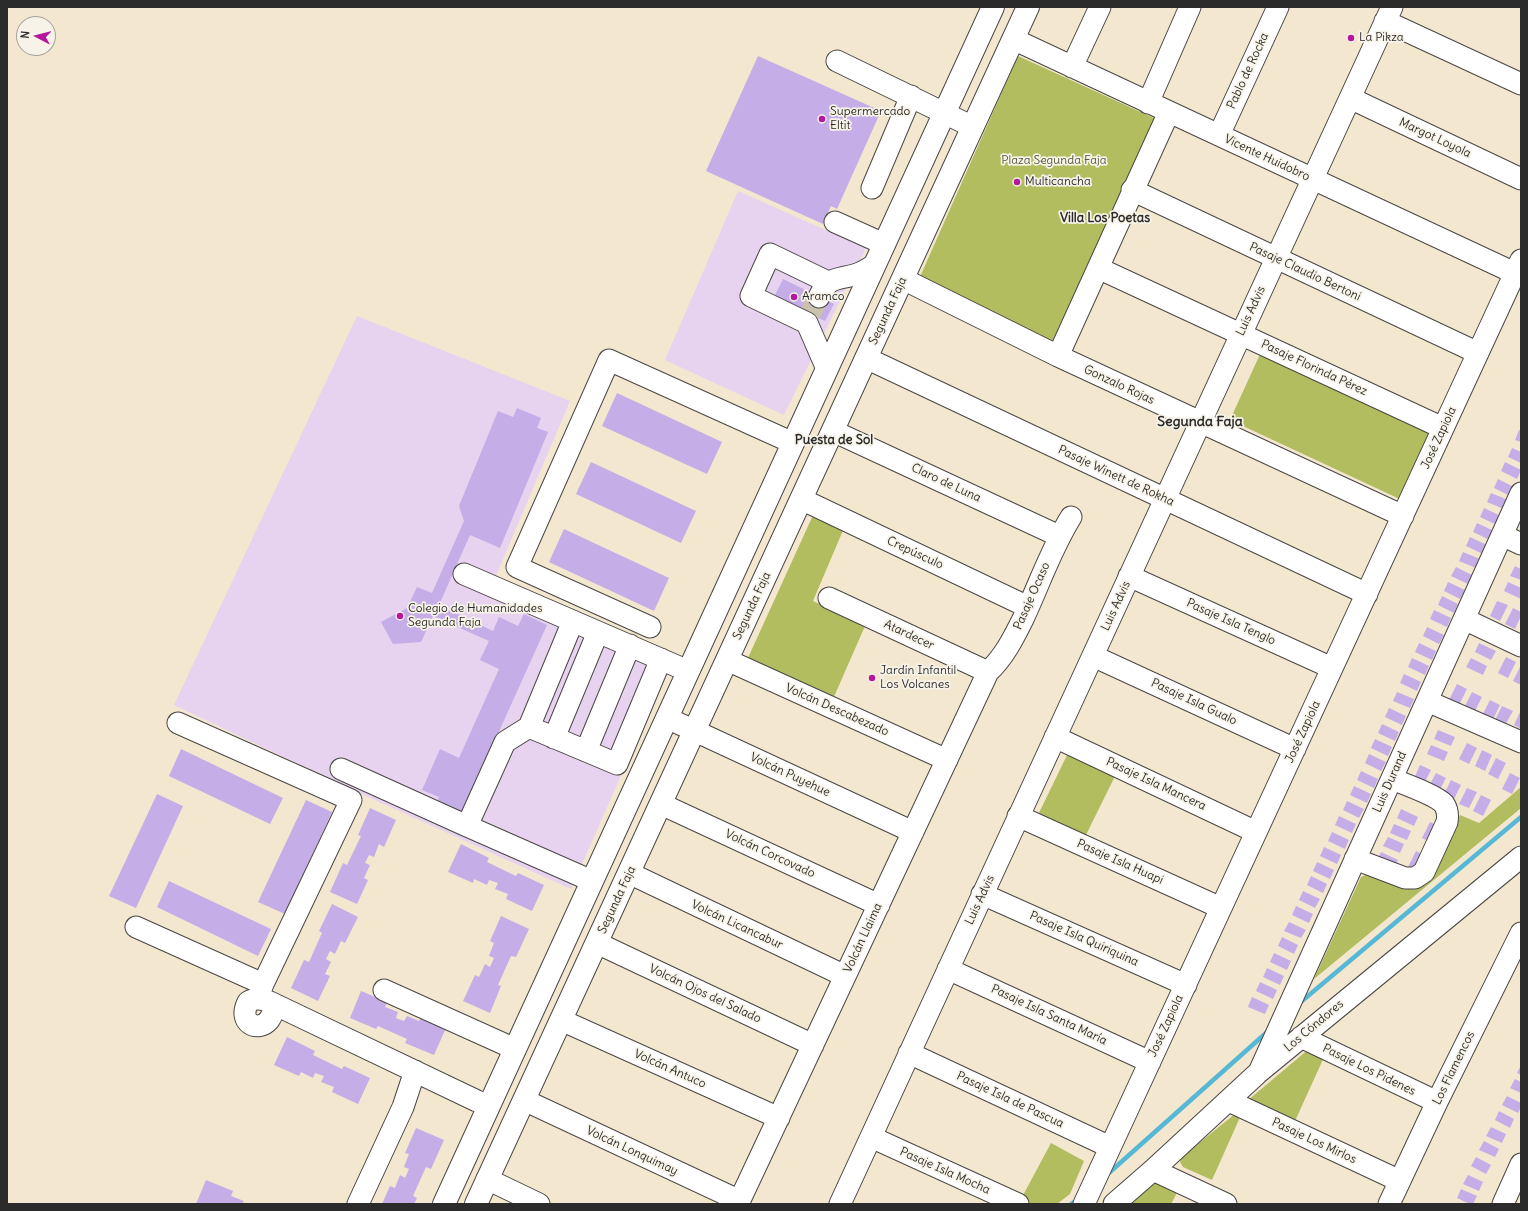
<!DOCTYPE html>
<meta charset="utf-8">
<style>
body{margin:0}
#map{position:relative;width:1528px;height:1211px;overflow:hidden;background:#f3e7d0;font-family:Delius,sans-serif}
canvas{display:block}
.frame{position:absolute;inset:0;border:8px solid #2b2b2b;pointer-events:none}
.north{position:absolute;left:16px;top:16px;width:40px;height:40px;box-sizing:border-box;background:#f7f3e8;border:1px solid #a5a39c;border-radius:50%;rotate:277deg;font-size:11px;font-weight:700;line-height:16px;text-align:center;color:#2b2b2b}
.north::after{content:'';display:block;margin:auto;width:14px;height:18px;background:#b5179e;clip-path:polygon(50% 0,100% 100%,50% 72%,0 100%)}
</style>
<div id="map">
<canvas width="1528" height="1211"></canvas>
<div class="frame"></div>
<div class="north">N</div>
</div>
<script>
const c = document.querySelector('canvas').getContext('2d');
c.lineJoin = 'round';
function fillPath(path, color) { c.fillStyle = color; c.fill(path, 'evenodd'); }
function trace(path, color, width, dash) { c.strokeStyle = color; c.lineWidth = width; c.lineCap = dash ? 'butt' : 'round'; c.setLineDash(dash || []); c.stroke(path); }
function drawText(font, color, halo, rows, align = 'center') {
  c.font = font + ' Delius,sans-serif'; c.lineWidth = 3.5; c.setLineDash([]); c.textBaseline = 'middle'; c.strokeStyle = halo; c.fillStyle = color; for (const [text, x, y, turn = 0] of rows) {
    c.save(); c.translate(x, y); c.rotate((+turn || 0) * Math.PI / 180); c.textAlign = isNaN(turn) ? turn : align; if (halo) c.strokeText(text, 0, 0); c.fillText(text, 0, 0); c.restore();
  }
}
fillPath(new Path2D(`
 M738,191L866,248L784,415L665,360Z
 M357,316L570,401L495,578L675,653L571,889L366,796L174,705Z`), '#e7d2ef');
fillPath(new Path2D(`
 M1018,56L1156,119L1052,342L919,279Z
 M1261,352L1435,433L1404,501L1230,420Z
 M814,513L844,528L813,601L865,626L833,699L747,660Z
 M1069,751L1116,774L1084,839L1037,817Z
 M1521,787V808L1314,979L1361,877L1370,873L1431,878L1460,815L1479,823Z
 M1310,1048L1325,1055L1295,1121L1247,1101Z
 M1236,1113L1241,1115L1212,1180L1183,1167L1180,1162L1182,1157Z
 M1051,1143L1084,1161L1070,1194L1057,1204H1029L1021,1199Z
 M1152,1178L1178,1191L1171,1204H1125Z`), '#b1bd5f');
trace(new Path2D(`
 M1302,1001L1521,817
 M1110,1172L1266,1033
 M1071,1204L1074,1202`), '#57b8d5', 4.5);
fillPath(new Path2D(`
 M758,56L881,111L837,209L831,206L823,224L706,171Z
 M783,279L834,304L825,321L774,297Z
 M617,393L722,442L707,474L602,426Z
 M517,408L541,418L537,428L548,432L500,548L470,535L439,605L493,631L499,617L518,626L524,614L547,625L460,818L435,807L439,797L422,790L440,749L459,758L499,669L480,660L489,641L433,616L421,642L393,644L381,622L407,608L417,587L432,593L464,521L459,506L498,411L513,417Z
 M1519,430L1521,431V442L1515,440Z
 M1512,448L1521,452V463L1508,457Z
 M591,462L696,511L681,543L576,494Z
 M1505,462L1521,470L1517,479L1501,471Z
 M1498,479L1514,487L1510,496L1494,488Z
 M1491,493L1508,500L1504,509L1487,502Z
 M1484,508L1501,516L1497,525L1480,517Z
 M1477,523L1494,531L1490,540L1473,532Z
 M564,529L669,578L654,611L549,562Z
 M1470,537L1487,545L1483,554L1466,546Z
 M1463,552L1480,559L1476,568L1459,561Z
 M1515,566L1521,569V580L1510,576Z
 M1456,567L1472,575L1468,584L1451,576Z
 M1448,582L1465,590L1460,599L1444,591Z
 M1508,582L1521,588V599L1504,591Z
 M1442,596L1458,604L1454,613L1438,605Z
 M1497,601L1508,605L1500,621L1490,616Z
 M1513,608L1521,612V616L1515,629L1505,624Z
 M1434,610L1451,618L1447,627L1430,619Z
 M1427,627L1444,635L1439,644L1423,636Z
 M1419,643L1436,651L1432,660L1415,652Z
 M1479,643L1496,651L1491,660L1475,652Z
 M1506,657L1516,662L1508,678L1498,673Z
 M1412,658L1429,666L1425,675L1408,667Z
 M1471,658L1487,666L1483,675L1466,667Z
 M1521,665V685L1513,681Z
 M1404,674L1421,682L1417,691L1400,683Z
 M1457,684L1467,689L1459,705L1449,700Z
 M1397,692L1414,699L1410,708L1393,701Z
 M1472,692L1482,697L1474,713L1464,708Z
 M1490,700L1500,705L1492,721L1482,716Z
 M1502,706L1513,711L1504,727L1494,722Z
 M1389,708L1406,716L1402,725L1385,717Z
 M1521,710V729L1514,725Z
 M1382,724L1399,732L1395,741L1378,733Z
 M1438,730L1455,737L1451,746L1434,739Z
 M1375,739L1392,747L1388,756L1371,748Z
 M1467,743L1477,748L1469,764L1459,759Z
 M1431,745L1448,752L1444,761L1427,754Z
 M181,749L283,798L270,824L169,776Z
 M1482,750L1492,755L1485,771L1475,766Z
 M1369,754L1386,762L1381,771L1365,763Z
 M1496,758L1506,763L1498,779L1488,774Z
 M1420,765L1431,770L1423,786L1413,781Z
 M1361,771L1378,779L1374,788L1357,780Z
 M1436,773L1446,778L1438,793L1428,788Z
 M1510,773L1520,778L1512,794L1502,789Z
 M1451,780L1461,785L1453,801L1443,796Z
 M1354,786L1371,794L1367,803L1350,795Z
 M1467,788L1477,792L1469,808L1459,804Z
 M157,794L183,806L136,908L109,896Z
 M1481,795L1491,800L1483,816L1473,811Z
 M306,800L332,812L285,914L258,902Z
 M1347,801L1364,809L1359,818L1343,810Z
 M370,808L396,820L384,847L379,844L374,857L369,855L365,863L370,865L364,878L368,880L357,904L330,892L343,863L347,865L361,836L358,835Z
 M1401,809L1418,817L1414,826L1397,818Z
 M1339,816L1356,824L1352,833L1335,825Z
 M1430,822L1440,827L1432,843L1422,838Z
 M1394,824L1411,831L1407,840L1390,833Z
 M1332,832L1349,840L1345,849L1328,841Z
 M1388,837L1404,844L1400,853L1383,846Z
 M461,844L489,858L487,862L516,876L518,873L544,885L532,911L506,899L508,894L495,889L498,883L489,880L487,885L474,879L473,883L448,872Z
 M1324,847L1341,855L1337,864L1320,856Z
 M1416,851L1426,856L1418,872L1408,867Z
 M1381,852L1398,860L1394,869L1377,861Z
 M1317,862L1334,870L1330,879L1313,871Z
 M1311,876L1327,884L1323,893L1307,885Z
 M169,881L271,929L258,956L157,907Z
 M1303,891L1320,899L1315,908L1299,900Z
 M332,904L358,917L345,943L341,941L335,954L330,951L326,959L331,962L325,974L330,976L318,1001L291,988L304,960L309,962L322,933L319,931Z
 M1296,906L1313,914L1309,923L1292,915Z
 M501,916L529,929L516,957L511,956L498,985L501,986L490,1013L463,1001L475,975L479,977L485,964L490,967L494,958L489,956L494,943L490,941Z
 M1289,922L1306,930L1301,938L1284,931Z
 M1282,937L1298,945L1294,954L1278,946Z
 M1274,953L1291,961L1287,970L1270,962Z
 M1267,968L1284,976L1280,985L1263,977Z
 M1260,982L1277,990L1273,999L1256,991Z
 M361,991L387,1002L385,1007L398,1012L396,1018L404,1021L407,1016L419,1021L421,1017L446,1028L434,1055L405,1043L407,1039L378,1026L376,1029L350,1018Z
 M1252,997L1269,1005L1265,1014L1248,1007Z
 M287,1037L315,1051L313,1055L342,1069L344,1066L370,1078L358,1104L332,1092L334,1087L321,1082L324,1076L315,1073L313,1078L301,1072L299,1076L274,1065Z
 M1521,1065V1075L1517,1073Z
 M1515,1079L1521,1082V1093L1510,1088Z
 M1507,1096L1521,1103V1107L1518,1113L1502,1105Z
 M1499,1111L1514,1119L1510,1128L1495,1120Z
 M1491,1127L1506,1134L1502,1143L1486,1136Z
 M416,1128L444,1140L431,1169L426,1167L413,1196L417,1198L414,1204H382L390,1186L395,1188L400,1175L405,1178L409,1169L404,1167L409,1154L405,1153Z
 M1484,1141L1499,1149L1495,1157L1479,1150Z
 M1476,1157L1491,1165L1486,1174L1471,1166Z
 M1468,1175L1483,1182L1479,1191L1463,1184Z
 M206,1180L233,1191L231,1196L244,1201L242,1204H196Z
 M1461,1189L1477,1196L1473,1204H1470L1457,1198Z`), '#c5ade7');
trace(new Path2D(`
 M810,314L819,297`), '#cbc1af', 21, [21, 10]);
const minor = new Path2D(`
 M1385,21L1521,84
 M1013,39L1521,276
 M837,61L973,127
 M1072,67L1100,7
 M1350,98L1521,179
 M1148,103L1190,7
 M1219,135L1278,7
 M872,188L911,96
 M1132,190L1478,353
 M835,222L884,244
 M1098,268L1443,428
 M903,279L1058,356L1403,516
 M819,297C828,277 835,280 854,275C861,273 868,269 874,265
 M1058,356L1169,112
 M866,358L1367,594
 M827,369L807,323L751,296L770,254L828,282
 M833,431L1059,536
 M801,499L1028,607
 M1502,535L1521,544
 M464,574L688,671
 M1129,576L1332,668
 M829,598L988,672
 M1464,619L1521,646
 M573,621L529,727L505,742L467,826L592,881
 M650,627L517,567L609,360L782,438
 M1093,656L1295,749
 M727,660L947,760
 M1427,701L1521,742
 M667,718L913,832
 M178,723L351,800L263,984L258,998
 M529,727L617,764L661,659
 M1055,737L1256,832
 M554,738L598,632
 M586,751L630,645
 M341,769L467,826
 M661,804L879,905
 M1018,816L1221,908
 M1355,859L1405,878H1415L1424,872L1447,822C1448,816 1448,810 1444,804C1436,795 1404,784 1392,779
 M629,873L845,976
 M982,894L1186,985
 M136,927L263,984
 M597,943L813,1045
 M948,969L1150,1062
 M384,990L515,1049
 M276,1005C274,1009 272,1016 269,1020C258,1033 237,1023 248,1002C258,996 266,1000 276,1005L477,1101L489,1106
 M561,1020L779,1118
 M1301,1037L1437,1102
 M909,1053L1110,1147
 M1259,1072L1521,493
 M524,1100L740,1201
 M1229,1101L1400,1181
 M871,1137L1018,1204
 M1153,1170L1226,1204
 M487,1179L539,1204
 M358,1204L403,1107L415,1071
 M738,1204L988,672C1004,657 1013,639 1023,619C1039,585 1051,549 1071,517
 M840,1204L1392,7
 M1084,1204L1521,260
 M1114,1204L1153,1170L1259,1072L1521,857
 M1389,1204L1437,1102L1521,933
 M1503,1204L1521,1164`);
const major = new Path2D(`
 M444,1204L993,7
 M476,1204L1028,7`);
trace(minor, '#494744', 23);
trace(major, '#494744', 24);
trace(minor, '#fff', 21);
trace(major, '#fff', 22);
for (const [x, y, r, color] of [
 [1351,38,4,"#b5179e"],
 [822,119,4,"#b5179e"],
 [1017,182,4,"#b5179e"],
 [794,297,4,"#b5179e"],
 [400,616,4,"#b5179e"],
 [872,678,4,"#b5179e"]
]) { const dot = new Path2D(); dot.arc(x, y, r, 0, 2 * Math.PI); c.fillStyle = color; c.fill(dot); trace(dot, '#f7f3e8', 1.5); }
drawText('12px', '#2b2b2b', '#f7f3e8', [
 ["La Pikza",1359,38],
 ["Supermercado",830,112],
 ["Eltit",830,126],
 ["Multicancha",1025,182],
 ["Aramco",802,297],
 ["Colegio de Humanidades",408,609],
 ["Segunda Faja",408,623],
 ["Jardín Infantil",880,671],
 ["Los Volcanes",880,685]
], 'left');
drawText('12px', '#2b2b2b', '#f7f3e8', [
 ["Pablo de Rocka",1248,71,-65],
 ["Margot Loyola",1435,138,25],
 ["Vicente Huidobro",1267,158,25],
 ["Pasaje Claudio Bertoni",1305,272,25],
 ["Segunda Faja",888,311,-65],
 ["Luis Advis",1251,311,-65],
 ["Pasaje Florinda Pérez",1314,368,25],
 ["Gonzalo Rojas",1119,385,25],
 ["José Zapiola",1439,438,-65],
 ["Pasaje Winett de Rokha",1116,476,25],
 ["Claro de Luna",946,483,25],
 ["Crepúsculo",915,553,25],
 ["Pasaje Ocaso",1032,596,-66],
 ["Segunda Faja",752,606,-65],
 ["Luis Advis",1116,606,-65],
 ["Pasaje Isla Tenglo",1231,622,24],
 ["Atardecer",909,635,25],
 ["Pasaje Isla Gualo",1194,702,25],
 ["Volcán Descabezado",837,710,24],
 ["José Zapiola",1303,732,-65],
 ["Volcán Puyehue",790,775,25],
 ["Luis Durand",1390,782,-66],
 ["Pasaje Isla Mancera",1156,784,25],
 ["Volcán Corcovado",770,854,25],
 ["Pasaje Isla Huapi",1120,862,24],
 ["Segunda Faja",617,900,-65],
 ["Luis Advis",980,900,-65],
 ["Volcán Licancabur",737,925,25],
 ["Volcán Llaima",863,938,-65],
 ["Pasaje Isla Quiriquina",1084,939,24],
 ["Volcán Ojos del Salado",705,994,25],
 ["Pasaje Isla Santa María",1049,1015,25],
 ["José Zapiola",1166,1026,-65],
 ["Los Cóndores",1314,1026,-40],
 ["Los Flamencos",1454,1068,-64],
 ["Volcán Antuco",670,1069,24],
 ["Pasaje Los Pidenes",1369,1070,26],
 ["Pasaje Isla de Pascua",1010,1100,25],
 ["Pasaje Los Mirlos",1314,1141,25],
 ["Volcán Lonquimay",632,1151,25],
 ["Pasaje Isla Mocha",945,1171,24]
]);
drawText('12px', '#53573b', '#f7f3e8', [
 ["Plaza Segunda Faja",1054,161]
]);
drawText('bold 13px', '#2b2b2b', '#f7f3e8', [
 ["Villa Los Poetas",1105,218],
 ["Puesta de Sol",834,440]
]);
drawText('bold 14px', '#2b2b2b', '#f7f3e8', [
 ["Segunda Faja",1200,422]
]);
</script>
